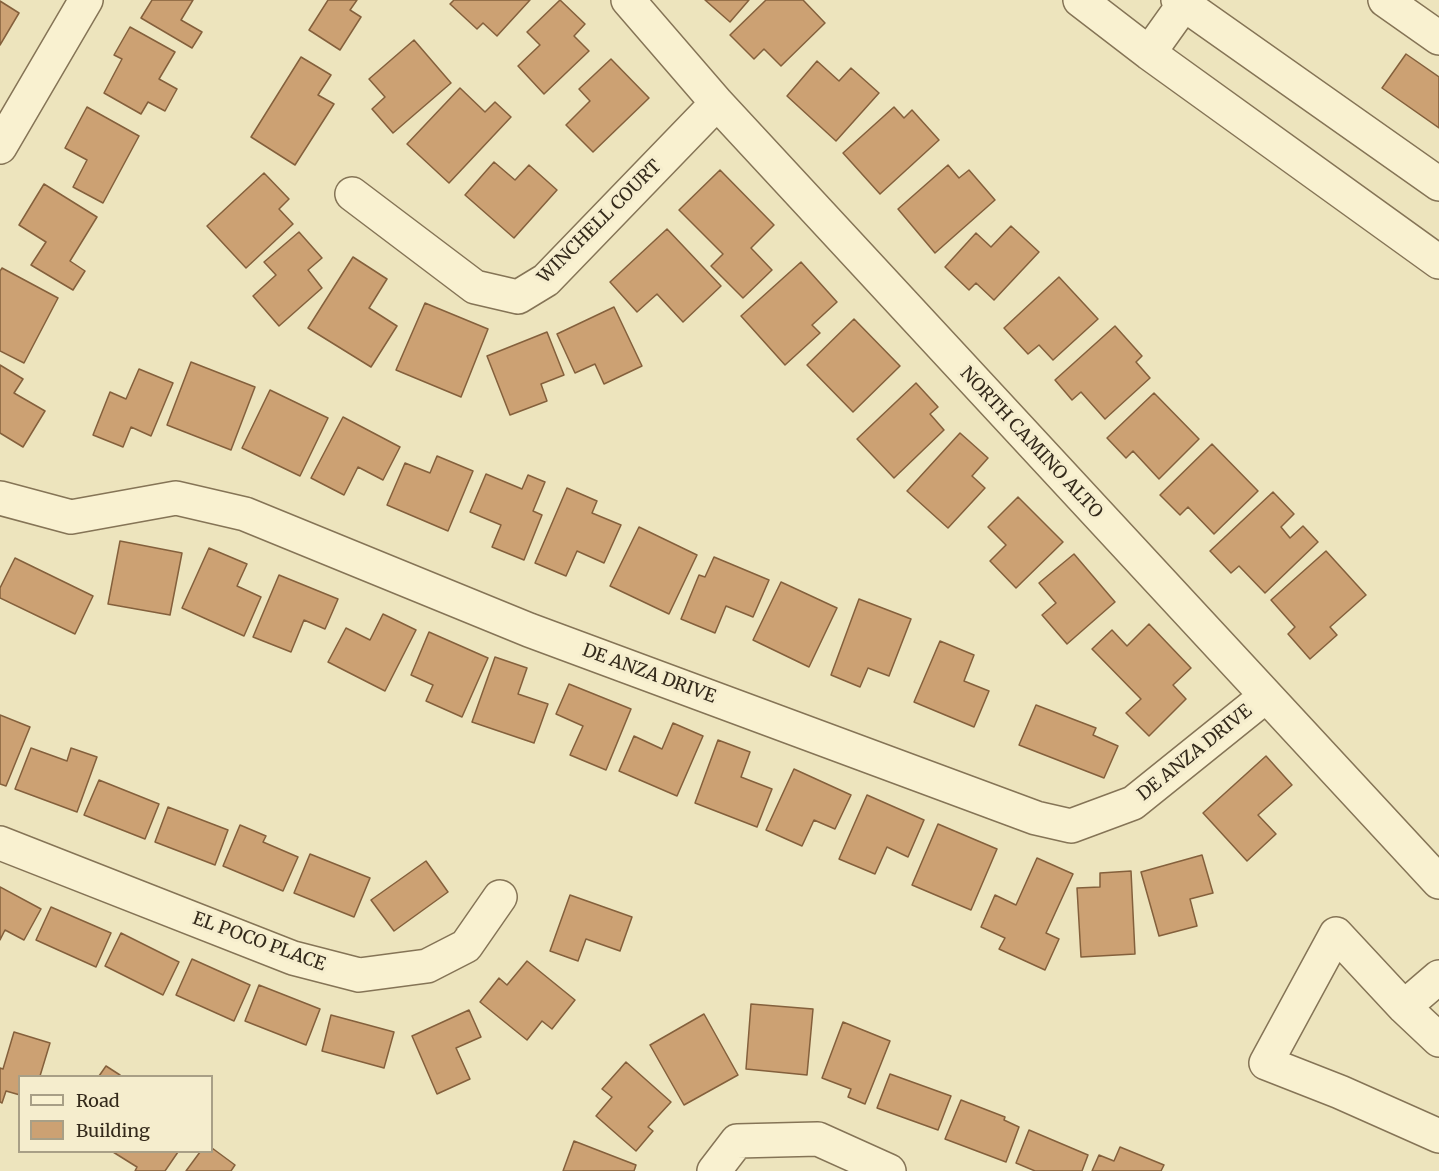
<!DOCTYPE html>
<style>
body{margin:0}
#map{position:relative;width:1439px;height:1171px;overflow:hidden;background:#ede4bd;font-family:Merriweather,serif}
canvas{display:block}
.legend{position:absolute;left:18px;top:1075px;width:195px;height:78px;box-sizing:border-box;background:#f5edcd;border:2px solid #a89f86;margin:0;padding:8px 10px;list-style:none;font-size:18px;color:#342a1b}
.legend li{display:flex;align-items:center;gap:12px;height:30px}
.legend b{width:30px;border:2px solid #a89f86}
</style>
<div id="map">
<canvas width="1439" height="1171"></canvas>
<ul class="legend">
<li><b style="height:8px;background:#f9f1d0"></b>Road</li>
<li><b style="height:16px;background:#cca173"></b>Building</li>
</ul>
</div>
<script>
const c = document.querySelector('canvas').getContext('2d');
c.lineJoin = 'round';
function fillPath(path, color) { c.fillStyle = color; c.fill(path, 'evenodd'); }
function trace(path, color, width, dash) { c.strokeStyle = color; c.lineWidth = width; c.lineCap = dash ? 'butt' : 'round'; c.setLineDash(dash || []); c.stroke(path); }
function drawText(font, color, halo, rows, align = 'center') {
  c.font = font + ' Merriweather,serif'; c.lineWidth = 6; c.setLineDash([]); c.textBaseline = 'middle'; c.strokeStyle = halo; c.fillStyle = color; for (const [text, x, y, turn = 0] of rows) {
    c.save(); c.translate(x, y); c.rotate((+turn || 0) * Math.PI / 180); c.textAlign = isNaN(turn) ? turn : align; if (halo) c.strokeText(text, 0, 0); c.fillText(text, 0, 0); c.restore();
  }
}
const building = new Path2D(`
 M152,0H193L181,20L202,32L192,48L141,18Z
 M328,0H357L350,10L361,17L340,50L309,30Z
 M454,0H530L497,36L483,23L477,29L450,4Z
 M560,0L585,24L574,36L589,51L544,94L518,66L540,45L527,32Z
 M705,0H749L730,22Z
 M766,0H803L825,23L781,66L764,49L754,59L730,35Z
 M0,1L19,13L0,45Z
 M130,27L175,52L159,79L177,89L165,111L148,102L141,114L104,93L122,59L114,55Z
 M414,40L451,83L393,133L372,109L385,97L369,79Z
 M1406,54L1439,77V128L1382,88Z
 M301,57L331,75L318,95L334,104L295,165L251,137Z
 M611,59L649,98L593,152L566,125L590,101L579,89Z
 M817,61L839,81L851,68L879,93L836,141L787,96Z
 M460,88L485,112L495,102L511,117L449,183L407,144Z
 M87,107L139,136L103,203L73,187L87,160L65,148Z
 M894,107L904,118L912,110L939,140L880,194L843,153Z
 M494,162L515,180L529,165L557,190L514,238L465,195Z
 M948,165L959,178L969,170L995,200L935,253L898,209Z
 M720,170L774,225L751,248L772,270L743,298L711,266L723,254L679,210Z
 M264,173L289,199L279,209L293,224L246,268L207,226Z
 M44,184L97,217L70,261L85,271L73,290L31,265L46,242L19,225Z
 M1011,226L1039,252L994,300L976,283L969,290L945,267L976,233L991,247Z
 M667,229L721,286L683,322L657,294L637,312L610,282Z
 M299,232L322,258L308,270L322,288L279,326L253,296L276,275L264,262Z
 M353,257L387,279L369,308L397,326L371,367L308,328Z
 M801,262L837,302L812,325L820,333L785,365L741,316Z
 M2,268L58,298L24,363L0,351V271Z
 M1059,277L1098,319L1053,360L1039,345L1028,354L1004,328Z
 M425,303L488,329L461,397L396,370Z
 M614,307L642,366L604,384L595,364L575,373L557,334Z
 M854,319L900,366L853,412L807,365Z
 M1115,326L1142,356L1136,362L1150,378L1105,419L1081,392L1072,400L1055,380Z
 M547,332L564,375L541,384L547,401L510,415L487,356Z
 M191,362L255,387L231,450L167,425Z
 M0,365L23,379L14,393L45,411L23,447L0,433Z
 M139,369L173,383L151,436L131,427L123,447L93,435L110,392L126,399Z
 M916,383L938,407L930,414L944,430L894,478L857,439Z
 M270,390L328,418L300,476L242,448Z
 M1154,393L1199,439L1159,479L1133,451L1126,458L1107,438Z
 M343,417L400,447L383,480L358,467L344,495L311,478Z
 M960,433L988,458L972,476L985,488L948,528L907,491Z
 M1212,444L1258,491L1214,534L1188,507L1180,515L1160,495Z
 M437,456L473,471L448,531L387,505L405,463L430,473Z
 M486,474L522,489L528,475L545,482L533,511L542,515L524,560L492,547L501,525L470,512Z
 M567,488L597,501L592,513L621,525L604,563L577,551L566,576L535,563Z
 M1273,492L1294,514L1281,527L1290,538L1303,526L1318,542L1265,593L1239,566L1231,573L1210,551Z
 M1018,497L1063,542L1016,588L990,561L1006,545L988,527Z
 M639,527L697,555L669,614L610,586Z
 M120,541L182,553L170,615L108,604Z
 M209,548L247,564L237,586L261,597L244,636L182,608Z
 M1326,551L1366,595L1330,627L1337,635L1310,659L1288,634L1295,627L1271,600Z
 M1074,554L1115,602L1067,644L1042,615L1056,603L1039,583Z
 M714,557L769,580L753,617L726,606L715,633L681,619L699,575L705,577Z
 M15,558L93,596L75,634L0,598V588Z
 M279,575L338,599L325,629L304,620L291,652L253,637Z
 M781,582L837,608L809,667L753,640Z
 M859,599L911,619L889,676L868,668L860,687L831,675Z
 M383,614L416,630L385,691L328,662L346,628L370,640Z
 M1149,624L1191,668L1173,685L1186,699L1149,736L1126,713L1141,699L1092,649L1112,630L1127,646Z
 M429,632L488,658L462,717L426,701L433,685L411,675Z
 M940,641L974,655L964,681L989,691L974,727L914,702Z
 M495,657L527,668L518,694L548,704L534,743L472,722Z
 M569,684L631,709L606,770L570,755L583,726L556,714Z
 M1036,705L1096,728L1093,735L1118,746L1104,778L1019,745Z
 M0,715L30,727L6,786L0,784Z
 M673,723L703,736L677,796L619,771L634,736L662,749Z
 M718,740L750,752L741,777L772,789L757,827L695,803Z
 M31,748L67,761L71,748L97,757L77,812L15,789Z
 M1266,756L1292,785L1258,815L1276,834L1247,861L1203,813Z
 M794,769L851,795L835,829L814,820L802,846L766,830Z
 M99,780L159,804L145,839L84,815Z
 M867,795L924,820L908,857L887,847L875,874L839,859Z
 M168,807L228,830L215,865L155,842Z
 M938,824L997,849L971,910L912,885Z
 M240,825L266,836L263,842L298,857L283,891L223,866Z
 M310,854L370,878L354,917L294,893Z
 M1202,855L1213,893L1190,899L1197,926L1159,936L1141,872Z
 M1037,858L1073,874L1046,933L1059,939L1045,970L999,949L1005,938L981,927L995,895L1016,905Z
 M426,861L448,892L394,931L371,900Z
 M1131,871L1135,954L1081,957L1077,888L1100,887V873Z
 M0,887L41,909L24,940L5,930L0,940Z
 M570,895L632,917L620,951L586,939L578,961L550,951Z
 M51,907L111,933L96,967L36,940Z
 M121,933L179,962L163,995L105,966Z
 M192,959L250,985L234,1021L176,995Z
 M527,961L575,1000L552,1029L542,1021L527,1040L480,1002L499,978L507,985Z
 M259,985L320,1009L306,1045L245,1021Z
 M751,1004L813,1009L807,1075L746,1069Z
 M469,1010L481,1037L456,1048L470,1079L437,1094L412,1036Z
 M704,1014L738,1075L684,1105L650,1045Z
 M331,1015L394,1032L384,1068L322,1051Z
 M843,1022L890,1041L865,1104L848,1097L851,1089L822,1078Z
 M14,1032L50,1043L40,1076H20V1095L6,1091L2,1103L0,1102V1068L3,1069Z
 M626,1062L671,1102L648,1127L653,1131L636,1151L596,1116L612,1097L602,1089Z
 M106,1066L120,1075L119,1076H99Z
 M890,1074L951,1096L938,1130L877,1108Z
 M961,1100L1005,1117L1004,1120L1019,1127L1006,1162L945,1139Z
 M1029,1130L1088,1155L1082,1171H1035L1016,1163Z
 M574,1141L636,1165L634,1171H563Z
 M1120,1147L1164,1165L1161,1171H1092L1099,1155L1114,1161Z
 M212,1148L235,1165L231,1171H186L200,1152H212Z
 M113,1152H178L165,1171H135L137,1167Z`);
fillPath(building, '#cca173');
trace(building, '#84603c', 1.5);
const minor = new Path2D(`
 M628,0L717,103L1439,882
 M1080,0L1149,53L1439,262
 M1178,0L1439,184
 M1385,0L1439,38
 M1149,53L1184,4
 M0,147L86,0
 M352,194L475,287L518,297L546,280L717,103
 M0,498L71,517L176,498L245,514L529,630L1036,818L1071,826L1133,803L1266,696
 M0,843L293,958L359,975L427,966L466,946L500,897
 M1404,1007L1439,977
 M1439,1040L1404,1007L1336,934L1266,1063L1340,1092L1439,1136
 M714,1171L737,1141L818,1139L889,1171`);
trace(minor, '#857456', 36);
trace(minor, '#f9f1d0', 33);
drawText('18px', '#342a1b', '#f5edcd', [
 ["WINCHELL COURT",600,222,-45],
 ["NORTH CAMINO ALTO",1031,443,47],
 ["DE ANZA DRIVE",649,674,20],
 ["DE ANZA DRIVE",1195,753,-39],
 ["EL POCO PLACE",259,942,20]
]);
</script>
